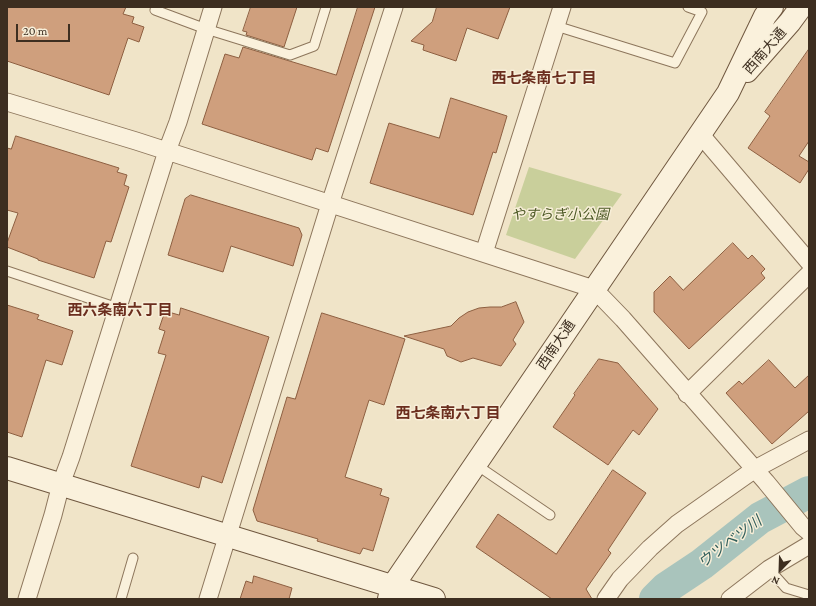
<!DOCTYPE html>
<meta charset="utf-8">
<style>
body{margin:0}
#map{position:relative;width:816px;height:606px;overflow:hidden;background:#f0e4c8;font-family:"Crimson Pro",serif}
canvas{display:block}
.frame{position:absolute;inset:0;border:8px solid #3d2e20;pointer-events:none}
.north{position:absolute;left:760px;top:550px;width:40px;height:40px;-webkit-text-stroke:3px #f7eed8;paint-order:stroke;rotate:203deg;font-size:11px;font-weight:700;line-height:16px;text-align:center;color:#3d2e20}
.north::after{content:'';display:block;margin:auto;width:14px;height:18px;background:#3d2e20;clip-path:polygon(50% 0,100% 100%,50% 72%,0 100%)}
.scale{position:absolute;left:16px;top:24px;width:54px;height:18px;box-sizing:border-box;border:2px solid #3d2e20;border-top:0;padding-left:5px;font-size:12px;line-height:14px;white-space:nowrap;color:#3d2e20;-webkit-text-stroke:3px #f7eed8;paint-order:stroke}
</style>
<div id="map">
<canvas width="816" height="606"></canvas>
<div class="frame"></div>
<div class="north">N</div>
<div class="scale">20 m</div>
</div>
<script>
const c = document.querySelector('canvas').getContext('2d');
c.lineJoin = 'round';
function fillPath(path, color) { c.fillStyle = color; c.fill(path, 'evenodd'); }
function trace(path, color, width, dash) { c.strokeStyle = color; c.lineWidth = width; c.lineCap = dash ? 'butt' : 'round'; c.setLineDash(dash || []); c.stroke(path); }
function drawText(font, color, halo, rows, align = 'center') {
  c.font = font + ' "Crimson Pro","Noto Sans JP",serif'; c.lineWidth = 3; c.setLineDash([]); c.textBaseline = 'middle'; c.strokeStyle = halo; c.fillStyle = color; for (const [text, x, y, turn = 0] of rows) {
    c.save(); c.translate(x, y); c.rotate((+turn || 0) * Math.PI / 180); c.textAlign = isNaN(turn) ? turn : align; if (halo) c.strokeText(text, 0, 0); c.fillText(text, 0, 0); c.restore();
  }
}
fillPath(new Path2D(`
 M529,167L622,194L575,259L506,235Z`), '#c9cf9b');
trace(new Path2D(`
 M655,599L666,588L702,564L760,518L809,492`), '#a9c4bc', 32);
const building = new Path2D(`
 M7,7H126L123,14L134,17L132,23L144,27L139,42L128,38L109,95L7,61Z
 M251,7H297L284,47L246,35L247,32L243,31Z
 M358,7H375L328,152L316,148L312,160L202,124L225,54L239,58L243,47L336,75Z
 M437,7H510L498,39L467,28L456,61L423,50L424,45L411,41L432,22Z
 M809,49V141L799,156L809,162V169L800,183L748,148L770,116L765,112Z
 M451,98L507,116L496,153L493,152L473,215L370,183L389,123L439,138Z
 M16,136L119,168L117,172L127,175L124,185L129,187L111,242L106,241L94,278L38,260V259L7,247V243L18,213L7,210V148L11,149Z
 M191,195L299,228L302,235L293,266L231,246L223,272L168,255L185,199Z
 M733,243L748,259L752,255L765,269L761,273L765,278L689,349L654,312V292L670,276L683,290Z
 M516,302L524,322L513,340L516,344L501,366L473,358L461,362L447,356L444,349L404,336L451,326L459,318L468,312L479,308L490,307H501Z
 M7,305L39,315L37,319L73,331L62,365L46,360L22,437L7,432Z
 M181,308L269,337L222,483L202,476L199,488L131,466L166,355L158,353L165,331L159,329L165,311L179,315Z
 M322,313L405,339L384,405L369,400L345,477L382,489L380,495L389,498L373,551L363,548L360,554L317,541L318,539L257,521L253,510L287,397L295,399Z
 M599,359L618,363L658,409L639,435L633,430L608,465L553,427L575,395L574,394Z
 M769,360L795,388L809,375V411L772,444L726,393L739,381L742,384Z
 M613,470L646,493L608,550L611,553L586,589L592,599H552L476,547L498,514L556,554Z
 M254,576L292,588L289,599H240L246,581L252,583Z`);
fillPath(building, '#cf9f7d');
trace(building, '#8d5f41', 1);
const lane = new Path2D(`
 M156,7L155,10L206,29L290,55L314,46L326,7
 M556,26L675,63L702,12L688,7
 M7,271L118,308
 M475,464L550,515
 M769,569L786,588L809,595
 M121,599L133,558`);
const street = new Path2D(`
 M7,102L136,141L594,289L623,319L766,482L803,527L809,532
 M701,135L809,262
 M484,253L562,7
 M687,394L809,274
 M27,599L53,515L61,484L71,457L167,151L178,122L213,7
 M208,599L330,204L394,7
 M606,599L620,579L650,548L677,524L755,469L809,440
 M730,599L769,569L809,545`);
const secondary = new Path2D(`
 M747,71L790,22L801,7
 M7,468L434,599
 M389,599L392,587L728,93L765,16L772,7`);
trace(lane, '#8d765c', 11);
trace(street, '#8d765c', 19);
trace(secondary, '#6f573f', 24);
trace(lane, '#faf1dc', 9);
trace(street, '#faf1dc', 17);
trace(secondary, '#faf1dc', 22);
drawText('14px', '#3d2e20', '#f7eed8', [
 ["西南大通",765,51,-49],
 ["西南大通",556,345,-56]
]);
drawText('italic 14px', '#4d5a26', '#f7eed8', [
 ["やすらぎ小公園",560,215]
]);
drawText('bold 15px', '#6b2e1e', '#f7eed8', [
 ["西七条南七丁目",544,78],
 ["西六条南六丁目",120,310],
 ["西七条南六丁目",448,413]
]);
drawText('italic 15px', '#2f5d5a', '#f7eed8', [
 ["ウツベツ川",730,542,-37]
]);
</script>
